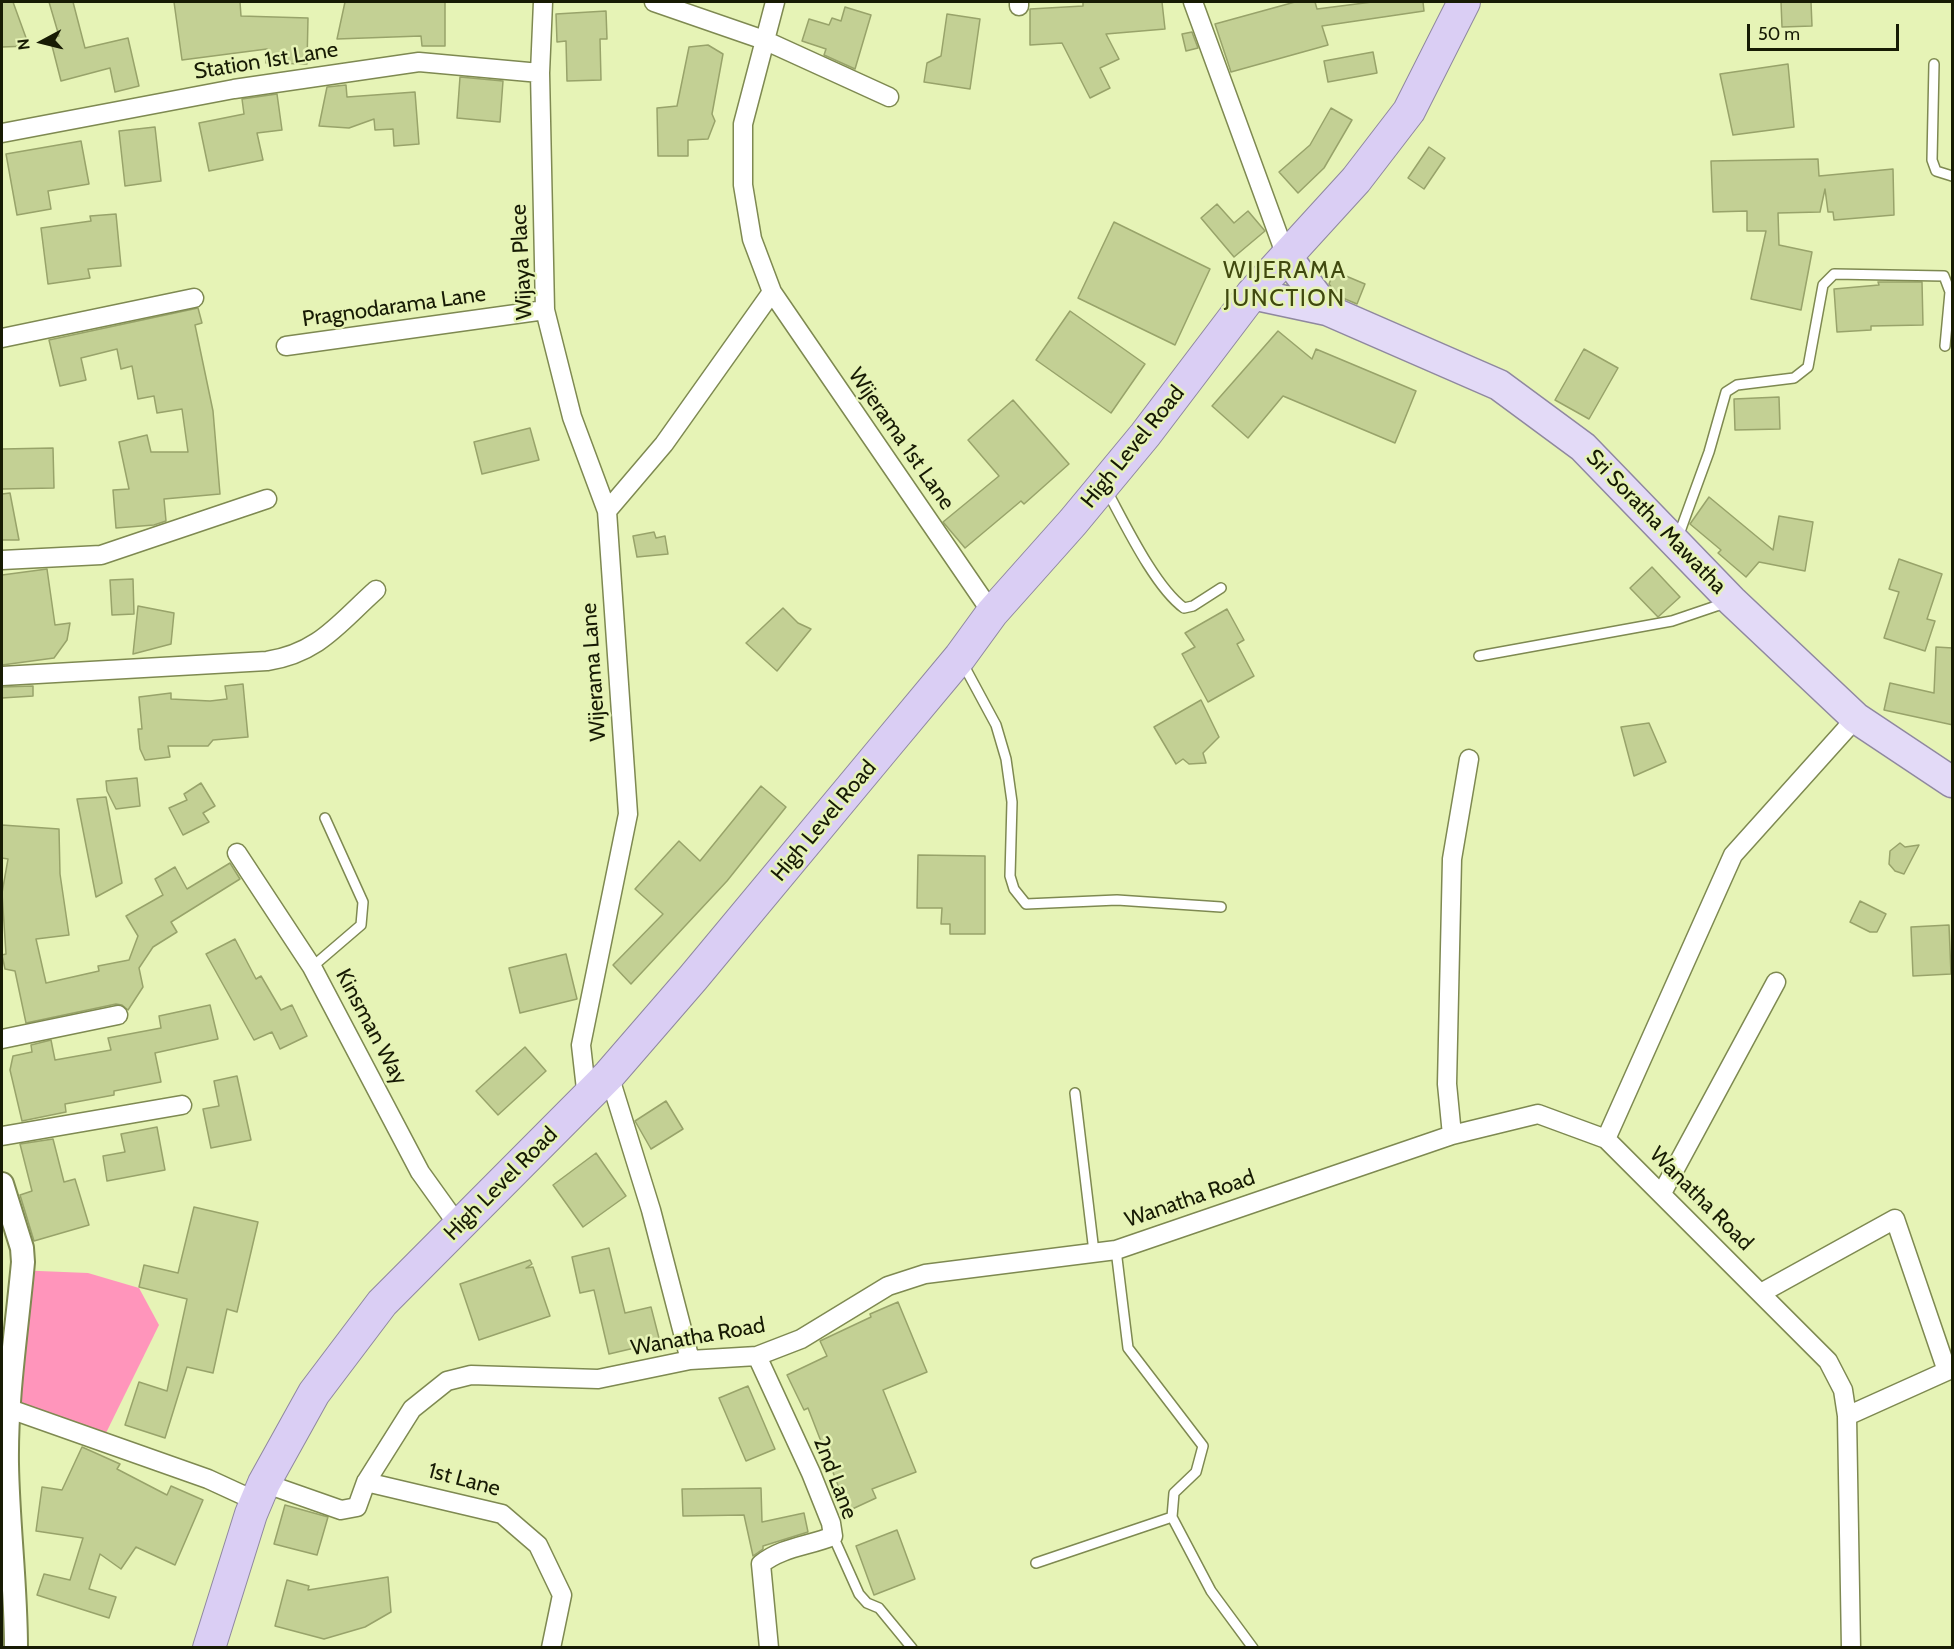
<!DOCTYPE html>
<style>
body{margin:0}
#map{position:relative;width:1954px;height:1649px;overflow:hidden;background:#e6f3b6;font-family:Cabin,sans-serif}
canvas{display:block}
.frame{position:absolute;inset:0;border:3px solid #171b04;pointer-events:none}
.north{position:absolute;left:12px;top:12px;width:60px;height:60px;-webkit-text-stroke:4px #e6f3b6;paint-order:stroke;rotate:263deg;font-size:16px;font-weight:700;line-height:24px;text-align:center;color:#171b04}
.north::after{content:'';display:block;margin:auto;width:21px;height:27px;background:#171b04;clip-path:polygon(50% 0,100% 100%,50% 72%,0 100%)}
.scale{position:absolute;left:1747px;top:24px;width:152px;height:27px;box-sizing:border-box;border:3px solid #171b04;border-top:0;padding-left:8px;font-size:18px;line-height:21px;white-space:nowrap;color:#171b04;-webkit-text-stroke:4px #e6f3b6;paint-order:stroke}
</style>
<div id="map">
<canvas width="1954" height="1649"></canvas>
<div class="frame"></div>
<div class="north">N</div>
<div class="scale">50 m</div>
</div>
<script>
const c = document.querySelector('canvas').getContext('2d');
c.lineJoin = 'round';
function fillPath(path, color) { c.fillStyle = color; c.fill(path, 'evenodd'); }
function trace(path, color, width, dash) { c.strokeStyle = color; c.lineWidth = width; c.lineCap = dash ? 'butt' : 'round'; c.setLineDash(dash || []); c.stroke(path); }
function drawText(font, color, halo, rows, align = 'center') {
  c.font = font + ' Cabin,sans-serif'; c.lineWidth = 5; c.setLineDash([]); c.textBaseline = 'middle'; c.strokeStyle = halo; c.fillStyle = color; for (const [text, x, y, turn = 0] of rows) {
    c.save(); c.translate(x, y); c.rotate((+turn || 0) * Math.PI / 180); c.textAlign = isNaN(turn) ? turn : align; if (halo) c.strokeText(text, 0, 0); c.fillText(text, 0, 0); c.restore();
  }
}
fillPath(new Path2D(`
 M15,1270L88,1273L139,1288L159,1325L105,1435L9,1406Z`), '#ff95bb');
const building = new Path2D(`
 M2,2H13L29,46L2,47Z
 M49,2H73L85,48L128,38L139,86L115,92L110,68L61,81L50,38L59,36Z
 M174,2H240L241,16L308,18L307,64L266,63L267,49L182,60Z
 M345,2H445V46H422L421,36L337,39Z
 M1083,2H1162L1165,29L1106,34L1119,59L1100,68L1110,88L1090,98L1062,43L1030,45V9L1083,6Z
 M1295,2H1315L1317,9L1372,2H1423L1424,11L1322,26L1328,45L1231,72L1215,24Z
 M1781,2H1811L1812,26L1782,27Z
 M845,7L871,15L855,69L824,55L826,49L802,41L809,19L829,25L832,18L841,21Z
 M606,11L607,39H600L601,80L567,81L566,41L557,42L556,14Z
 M947,14L980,19L970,89L924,82L927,63L941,56Z
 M1192,32L1198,48L1186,51L1182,34Z
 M708,45L723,54L712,114L715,121L708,139L688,140V156H658L657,108L677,106L689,47Z
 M1373,52L1377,73L1328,82L1324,61Z
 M1788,64L1794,127L1733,135L1720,74Z
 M460,77L503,81L500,122L457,118Z
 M346,85L347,97L415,92L419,144L394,146L393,129L375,130L374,119L349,128L319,126L327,87Z
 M277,94L282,130L257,133L263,160L209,171L199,123L244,114L242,99Z
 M1331,108L1352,120L1324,168L1298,193L1279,172L1310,145Z
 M155,127L161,181L125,186L119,131Z
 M81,141L89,184L48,191L51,209L17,215L6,154Z
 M1429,147L1445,158L1424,189L1408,178Z
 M1818,159L1819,176L1893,169L1894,215L1834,220L1833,212H1828L1825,189L1820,212L1778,213L1779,245L1812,252L1801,310L1751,299L1766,231H1747V211L1713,212L1711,161Z
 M1217,204L1234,223L1248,211L1265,231L1234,257L1201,218Z
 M116,214L121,266L88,269L90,278L48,284L41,228L91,221L90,216Z
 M1114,222L1210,269L1175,345L1078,298Z
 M1334,271L1365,284L1357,304L1338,296L1329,284Z
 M1878,282H1922L1923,325L1871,326V330L1837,332L1834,289L1879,285Z
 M198,308L202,323L195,325L213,411L220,494L164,499L166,521L154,525L116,528L113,490L129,489L119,442L147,435L151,452H188L182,409L157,413L154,396L138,399L132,366L121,369L117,349L81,358L86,380L60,386L49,340Z
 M1070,311L1145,364L1111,413L1036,360Z
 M1278,331L1312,359L1316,349L1416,391L1395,443L1283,396L1248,438L1212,406Z
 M1584,349L1618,368L1589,419L1555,400Z
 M1779,397L1780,429L1735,430L1734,399Z
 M1013,400L1069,464L1024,504L1021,501L965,548L943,522L999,476L968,440Z
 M530,428L539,460L482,474L474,442Z
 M53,448L54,488L2,489V449Z
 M10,493L19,540H2V494Z
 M1709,497L1773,550L1779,516L1813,522L1805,571L1759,562L1746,577L1718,553L1721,550L1690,524Z
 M654,532L656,538L665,536L668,554L637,557L633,536Z
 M1899,559L1942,574L1927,619L1935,621L1925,651L1884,638L1899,592L1889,589Z
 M1652,567L1680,597L1658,617L1630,588Z
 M47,569L55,625L70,623L67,640L54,658L2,665V575Z
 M133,579L134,614L112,615L110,580Z
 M138,606L174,613L171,644L133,654Z
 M783,608L798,623L811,629L777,671L746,643Z
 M1227,609L1244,640L1237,644L1254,676L1208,702L1182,654L1195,647L1185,633Z
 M1936,647L1953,648V725L1884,710L1890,683L1934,693Z
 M243,684L248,737L213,740L208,746H168L170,757L145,760L140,749L138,729H142L139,697L171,693V699L210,701L227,699L225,686Z
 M33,686V696L2,698V687Z
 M1201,700L1219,737L1203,753L1206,763L1189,764L1183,759L1176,764L1154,727Z
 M1649,723L1666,762L1634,776L1621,727Z
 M137,778L140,806L116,809L107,791L106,781Z
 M201,783L215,806L203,813L209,822L183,835L169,808L187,800L184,794Z
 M761,786L786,807L727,881L631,984L613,965L663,914L635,889L679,841L700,861Z
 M106,797L122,883L96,897L77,799Z
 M2,825L59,829L60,874L69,935L36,939L46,983L99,971L98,966L129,960L138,936L126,916L163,895L155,879L175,867L187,889L230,863L240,879L171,922L177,932L153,947L139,968L143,987L128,1010L122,1005L116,1004L26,1023L15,971L5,969L2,955L6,954L2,893L8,859L2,858Z
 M1900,843L1905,847L1919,845L1904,874L1895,871L1889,864L1890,851Z
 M918,855L985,856V934H950V924H941L942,908H917Z
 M1860,901L1886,914L1877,932H1870L1850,922Z
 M1949,925L1951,974L1913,976L1911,927Z
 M235,939L256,979L261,976L281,1010L292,1005L307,1036L280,1049L272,1032L254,1040L206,954Z
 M566,954L577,999L520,1013L509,968Z
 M210,1005L218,1039L155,1053L161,1082L114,1091V1095L65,1104L66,1112L22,1121L10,1070L13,1056L32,1052L31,1045L51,1040L55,1060L111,1050L108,1038L161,1028L159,1016Z
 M525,1047L546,1071L498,1115L476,1091Z
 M237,1076L251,1140L211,1148L203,1109L219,1106L214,1081Z
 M666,1101L683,1129L651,1149L635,1121Z
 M157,1127L165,1170L107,1181L103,1156L125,1152L121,1134Z
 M53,1139L64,1182L75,1179L89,1225L34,1241L20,1195L32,1191L20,1144Z
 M596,1153L626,1196L583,1227L553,1185Z
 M194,1207L258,1222L237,1312L227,1309L213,1373L187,1367L165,1438L125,1425L139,1382L167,1391L187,1299L139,1287L144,1265L178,1273Z
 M609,1248L625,1313L651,1307L660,1342L609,1354L594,1290L580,1293L572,1257Z
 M530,1260L532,1264L526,1268L533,1267L550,1316L479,1340L460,1284Z
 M898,1302L927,1372L883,1390L916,1472L872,1489L876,1498L848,1511L808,1408L804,1410L787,1375L827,1356L820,1341L871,1317L870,1314Z
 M748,1386L775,1449L746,1461L719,1398Z
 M82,1447L120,1464L117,1469L167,1495L171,1486L203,1500L175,1565L136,1547L121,1569L100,1554L89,1589L116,1597L109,1618L37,1595L44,1574L70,1580L83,1538L36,1531L42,1487L62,1490Z
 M761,1488L762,1522L804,1513L808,1532L763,1546V1549L753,1556L744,1515L683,1516L682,1489Z
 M285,1505L328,1517L317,1555L274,1544Z
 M897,1530L915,1579L874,1595L856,1546Z
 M388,1577L391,1612L365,1627L324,1639L275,1626L287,1580L309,1586L308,1590Z`);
fillPath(building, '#c3d094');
trace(building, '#98a36a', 1.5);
const service = new Path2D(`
 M1934,64L1932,160L1936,171L1952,176
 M1107,491C1125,524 1155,587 1184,608L1193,606L1221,588
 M1678,537L1709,452L1726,392L1737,385L1794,378L1808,367L1823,285L1834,274L1944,276L1950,292L1945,346
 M1479,656L1672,621L1728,602
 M962,662L996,725L1006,759L1012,802L1010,876L1014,889L1026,904L1117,900L1221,907
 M312,967L361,925L363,902L325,818
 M1075,1093L1094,1252
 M1116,1250L1128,1348L1203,1446L1196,1472L1174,1493L1172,1517L1211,1591L1253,1648
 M833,1536L859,1594L867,1603L879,1608L912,1648
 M1036,1563L1172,1517`);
const minor = new Path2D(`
 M543,2L540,73L545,310L572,417L607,511L628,814L581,1045L587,1098
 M654,2L764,40L889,97
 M775,2L743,124V185L752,239L772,292L992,613
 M1019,2V6
 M1193,2L1286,256
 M2,133L234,89L419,62L540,73
 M2,338L194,298
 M286,346L545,310
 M607,511L664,444L772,292
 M2,560L101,555L267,499
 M2,676L267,661C319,653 339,623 376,590
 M237,853L312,967L420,1172L458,1225
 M2,1039L118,1015
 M609,1075L651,1210L690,1360
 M1452,1135L1447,1084L1452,859L1469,759
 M2,1136L182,1105
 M1606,1139L1733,855L1856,718
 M1662,1193L1776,982
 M1761,1293L1895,1219L1947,1371L1847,1416
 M757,1356L811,1473L831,1523L833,1536C809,1546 782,1547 761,1564L769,1648
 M7,1408L208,1479L258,1502
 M366,1482L502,1514L538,1545L562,1595L551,1648
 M264,1483L341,1510L357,1507L366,1482L412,1409L447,1381L471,1375L598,1379L690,1360L757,1356L801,1339L888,1286L925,1274L1116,1250L1452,1135L1538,1114L1606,1139L1828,1361L1843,1390L1847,1416L1851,1648`);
const tertiary = new Path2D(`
 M2,1184L22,1248L23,1262C17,1329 6,1396 7,1464C8,1525 16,1586 16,1648`);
const primary = new Path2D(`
 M1286,256L1327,310
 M1252,294L1327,310L1499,385L1583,447L1732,601L1856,718L1952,782`);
const trunk = new Path2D(`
 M209,1648L251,1514L264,1483L314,1393L382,1303L609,1075L693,978L885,747L960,657L992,613L1073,522L1145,435L1252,294L1356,180L1409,111L1464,2`);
trace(service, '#7e8951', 12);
trace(minor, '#7e8951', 21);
trace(tertiary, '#7e8951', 26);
trace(primary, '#8f889f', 33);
trace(trunk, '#8f889f', 34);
trace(service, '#fff', 9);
trace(minor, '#fff', 18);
trace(tertiary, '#fff', 22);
trace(primary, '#e3daf7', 30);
trace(trunk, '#dacef4', 32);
drawText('22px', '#171b04', '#e6f3b6', [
 ["Station 1st Lane",266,61,-9],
 ["Wijaya Place",522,262,-93],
 ["Pragnodarama Lane",394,307,-8],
 ["Wijerama 1st Lane",901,439,55],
 ["High Level Road",1133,447,-51],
 ["Sri Soratha Mawatha",1656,522,46],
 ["Wijerama Lane",594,672,-94],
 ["High Level Road",824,821,-50],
 ["Kinsman Way",371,1027,62],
 ["High Level Road",501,1184,-45],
 ["Wanatha Road",1190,1199,-19],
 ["Wanatha Road",1701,1199,45],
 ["Wanatha Road",698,1337,-10],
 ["2nd Lane",835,1478,69],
 ["1st Lane",464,1480,15]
]);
c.letterSpacing = '1.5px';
drawText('24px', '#40490f', '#e6f3b6', [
 ["WIJERAMA",1285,271],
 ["JUNCTION",1285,299]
]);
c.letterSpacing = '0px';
</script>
